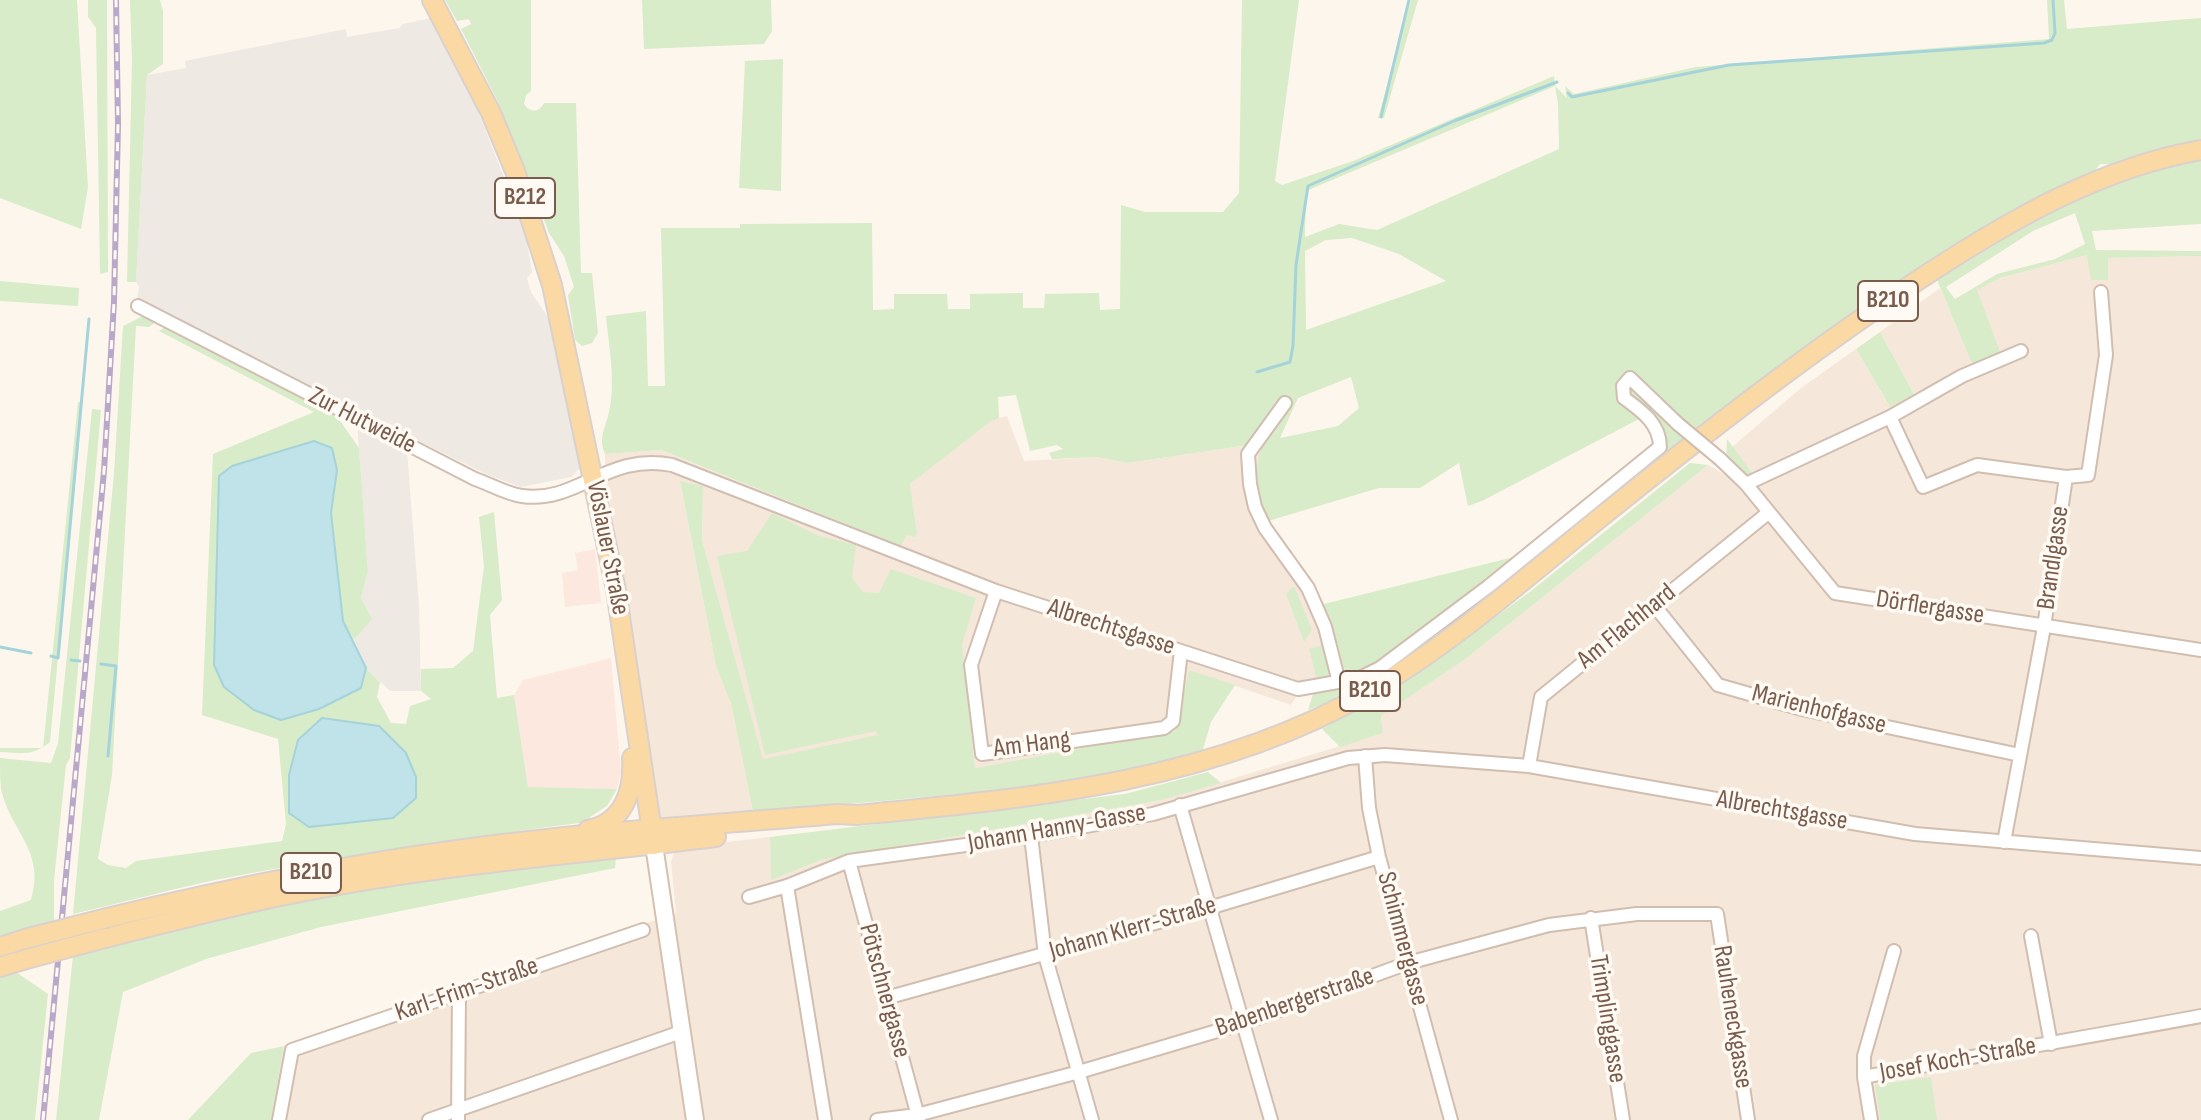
<!DOCTYPE html>
<meta charset="utf-8">
<style>
body{margin:0}
canvas{display:block;background:#fdf6ec}
</style>
<canvas width="2201" height="1120"></canvas>
<script>
const c = document.querySelector('canvas').getContext('2d');
c.lineJoin = 'round';
function fillPath(path, color) { c.fillStyle = color; c.fill(path, 'evenodd'); }
function trace(path, color, width, dash) { c.strokeStyle = color; c.lineWidth = width; c.lineCap = dash ? 'butt' : 'round'; c.setLineDash(dash || []); c.stroke(path); }
function drawText(font, color, halo, rows, align = 'center') {
  c.font = font + ' "Sofia Sans Condensed",sans-serif'; c.lineWidth = 7; c.setLineDash([]); c.textBaseline = 'middle'; c.strokeStyle = halo; c.fillStyle = color; for (const [text, x, y, turn = 0] of rows) {
    c.save(); c.translate(x, y); c.rotate((+turn || 0) * Math.PI / 180); c.textAlign = isNaN(turn) ? turn : align; if (halo) c.strokeText(text, 0, 0); c.fillText(text, 0, 0); c.restore();
  }
}
fillPath(new Path2D(`
 M2087,255L2107,280L2108,258L2201,256V1120H271L284,1046L676,913L671,861L674,853L683,847L770,837L772,879L821,860L1162,800L1383,733L1381,716L1464,660L1708,465L1740,483L1754,474L1732,447L1801,388L1856,349L1889,406L1914,394L1880,332L1940,288L1972,364L1977,289L2000,278Z
 M1007,416L1024,461L1098,457L1127,463L1262,443L1260,510L1295,558L1324,604L1352,676L1298,694L1291,705L1189,670L1176,731L975,768L967,678L877,736L763,760L702,540L703,486L680,482L716,666L731,704L754,816L665,822L658,813L606,495L605,454L660,450L901,546L907,534L917,533L910,484L991,420Z`), '#f5e8da');
fillPath(new Path2D(`
 M595,549L601,603L565,607L562,573L578,570L575,553Z
 M611,658L621,771L617,789L528,787L514,695L523,680Z`), '#fde8e0');
fillPath(new Path2D(`
 M431,18L478,111L525,231L532,272L527,278L531,292L549,319L580,468L571,477L521,487L488,475L403,433L407,451L419,605L421,691H390L366,668L354,640L371,619L361,598L368,571L356,410L137,299L139,287L136,282L147,75L186,68L185,61L346,29L347,37L399,28L403,24Z`), '#efe9e4');
fillPath(new Path2D(`
 M0,0H77L88,187L81,229L0,198Z
 M88,0H107L108,272L100,274L96,28L88,17Z
 M130,0H160L163,11V64L147,75L136,282H127L132,60Z
 M445,0H531V91L526,95L524,104C530,113 539,113 544,103H576L581,273H592L598,333L592,343L582,346L575,340L568,295L574,287L564,256L549,233L497,100L461,29L471,24L469,19L457,21Z
 M642,0H771L772,31L764,44L644,49Z
 M1242,0H1299L1275,181L1282,185L1353,161L1554,76L1555,86L1567,98L1565,86L1574,94L1696,67L2049,39L2047,0H2064L2067,29L2201,18V139L2112,164H2100L2092,175L2006,219L1435,642L1352,693L1308,710L1314,691L1349,683L1324,604L1518,556L1656,441L1641,418L1482,501L1468,506L1459,463L1420,488H1379L1268,521C1248,493 1256,473 1262,443L1127,463L1098,457L1052,459L1049,453L1063,449L1057,445L1030,451L1016,395L998,397L999,418L991,421L910,484L917,533L915,537L907,535L901,546L661,450L605,454C598,437 605,430 609,412C616,381 609,348 606,316L646,311L648,386H665L661,228H740V224L872,223L873,310L894,309V294H947L948,309H970V294L1023,293V308H1044L1045,294L1099,293L1100,310L1120,309L1121,205L1145,212H1223L1239,193ZM1555,86L1558,104L1559,149L1377,230L1339,224L1305,237L1306,191ZM1352,238L1399,254L1446,281L1306,330L1305,251L1326,240ZM1351,377L1359,408L1338,426L1280,438L1298,398Z
 M1411,0H1418L1384,118H1378Z
 M783,59L781,191L739,188L745,61Z
 M2201,160V224L2092,231L2096,250L2201,251V256L2108,258V280H2091L2087,255L2000,278L1977,290L2000,352L1972,364L1937,280L2054,208L2145,173ZM2075,213L2085,244L2055,259L1997,274L1955,299L1946,287L2033,231Z
 M0,281L79,288L78,306L0,301Z
 M143,316L156,322L149,327L136,326L112,775L98,859L108,865L126,868L136,861L282,841L286,824L278,739L202,715L213,454L314,412L159,331L165,327L336,415L359,448L368,571L361,598L372,619L354,640L343,622L331,513L337,470L232,466L360,688L366,668L380,682L377,697L391,723L406,724L410,706L431,699L421,691V669L453,668L473,651L484,566L479,517L494,512L502,600L490,615L497,698L514,695L528,787L617,789L607,806L590,817L587,822C463,838 339,856 215,880C168,890 121,903 73,914L114,473L123,326Z
 M1880,332L1914,394L1890,407L1856,349Z
 M78,402H82L50,742C32,757 22,753 0,752V748H43Z
 M92,409L101,410L70,758L66,765L54,880V923L0,937V911L31,900C46,850 10,831 1,789C0,779 0,768 0,758L51,763L58,743Z
 M1727,439L1754,475L1748,478L1726,458Z
 M1690,463L1708,465L1464,660L1381,716L1383,733L1340,747L1322,729L1419,673L1531,591Z
 M680,481L703,486L702,540L763,759L878,735L876,731L765,755L717,556L747,551L772,513L819,536L856,545L852,578L863,592L879,593L891,569L976,598L962,644L975,768L1175,731L1189,670L1235,685L1211,722L1202,753L1137,769L1033,787L764,812L754,816L731,704L716,666Z
 M1294,586L1312,630L1304,642L1286,594Z
 M1324,645L1329,676L1317,680L1309,649Z
 M1208,772L1221,783L1162,800L821,860L771,880L770,837L1125,794Z
 M616,858L615,868L321,927L206,959L123,992L99,1120H56L73,955L220,918L320,896L579,860Z
 M16,972L48,994L35,1120H0V977Z
 M284,1046L271,1120H188L251,1053Z
 M1931,1077L1937,1120H1880L1875,1085Z`), '#d8ecc9');
const water = new Path2D(`
 M314,441L332,448L337,470L331,513L343,621L366,668L361,688L319,709L281,720L254,710L224,687L214,665L219,476L232,466Z
 M322,718L379,726L406,753L416,777V798L393,818L309,827L289,813V775L298,740Z`);
fillPath(water, '#bfe3e8');
trace(water, '#a5d3da', 2);
trace(new Path2D(`
 M1568,93L1572,97L1729,65L2044,43L2052,40L2055,33L2053,0
 M1381,117L1409,0
 M1257,372L1290,362L1293,346L1296,265L1308,186L1454,121L1557,82
 M0,647L31,653
 M51,656L58,658L89,319
 M71,660L80,661
 M101,664L116,666L108,756`), '#a5d3da', 3);
const street = new Path2D(`
 M138,306L475,479C490,484 506,494 522,496C577,504 608,452 672,465L996,591L1298,689L1360,678L1380,668L1489,586L1660,447C1660,424 1642,411 1624,398L1623,386L1630,378L1678,424
 M1285,403L1248,454L1250,484L1255,507L1265,528L1308,588L1325,627L1339,682
 M1890,417L1923,487L1977,465L2066,477
 M1720,459L1746,484L1835,593L2201,650
 M1746,484L1890,417L1962,376L2021,351
 M996,591L971,665L982,754L1164,728L1173,721L1181,651
 M1654,605L1718,685L1802,709L2020,755
 M1365,756L1369,808L1379,857L1451,1120
 M1529,766L1541,697L1768,513
 M1180,805L1271,1120
 M1031,836L1045,955L1092,1120
 M2004,842L2044,627L2066,477L2088,475L2106,355L2101,292
 M849,861L919,1120
 M787,886L825,1120
 M749,897L787,886L849,861L1031,836L1153,814L1348,758L1385,755L1529,766L1915,834L2201,858
 M1591,918L1623,1120
 M2031,936L2051,1044
 M886,998L1209,908L1379,857
 M1864,1077C1976,1055 2089,1037 2201,1016
 M279,1120L292,1050L643,930
 M429,1120L681,1032
 M458,1120L459,992
 M877,1120L917,1115L1079,1072L1244,1023L1408,963L1549,925L1637,914H1717L1748,1120
 M1871,1120L1864,1077V1056L1894,951`);
const secondary = new Path2D(`
 M654,845L695,1120`);
const primary = new Path2D(`
 M432,0L491,113L515,171L552,285L616,590L654,845
 M588,830C624,823 634,791 632,758
 M107,918C223,890 339,866 457,850C583,832 711,825 837,814L857,815C1033,798 1212,782 1369,692C1451,644 1522,581 1596,521C1704,434 1813,349 1929,273C2012,219 2102,167 2201,150
 M105,938C162,924 219,909 276,897C421,866 570,855 716,837
 M0,947L25,939
 M0,967L23,960`);
trace(street, '#d1beb0', 16);
trace(secondary, '#d6c0b0', 20);
trace(primary, '#dad1cd', 22);
trace(street, '#fff', 12);
trace(secondary, '#fff', 16);
trace(primary, '#fbd9a5', 18);
const rail = new Path2D(`
 M43,1120L104,471L114,302L118,124L116,0`);
trace(rail, '#b9a8c9', 6);
trace(rail, '#fffaf3', 3, [9]);
const streetBridge = new Path2D(`
 M1678,424L1720,459`);
const primaryBridge = new Path2D(`
 M25,939L107,918
 M23,960L105,938`);
trace(streetBridge, '#d1beb0', 16, []);
trace(primaryBridge, '#dad1cd', 22, []);
trace(streetBridge, '#fff', 12);
trace(primaryBridge, '#fbd9a5', 18);
for (const [x, y, w] of [
 [525,198,60],
 [1888,301,60],
 [1370,691,60],
 [311,873,60]
]) { const box = new Path2D(); box.roundRect(x - w / 2, y - 20, w, 40, 6); c.fillStyle = '#fffaf3'; c.fill(box); trace(box, '#7a5c4d', 2); }
drawText('bold 24px', '#7a5c4d', null, [
 ["B212",525,198],
 ["B210",1888,301],
 ["B210",1370,691],
 ["B210",311,873]
]);
drawText('26px', '#7a5c4d', '#fffaf3', [
 ["Zur Hutweide",362,421,27],
 ["Vöslauer Straße",607,548,79],
 ["Brandlgasse",2054,558,-82],
 ["Dörflergasse",1930,608,9],
 ["Am Flachhard",1627,627,-39],
 ["Albrechtsgasse",1111,628,18],
 ["Marienhofgasse",1819,710,14],
 ["Am Hang",1032,745,-7],
 ["Albrechtsgasse",1782,811,10],
 ["Johann Hanny-Gasse",1057,829,-10],
 ["Johann Klerr-Straße",1133,929,-16],
 ["Schimmergasse",1402,939,75],
 ["Karl-Frim-Straße",467,990,-19],
 ["Pötschnergasse",884,991,75],
 ["Babenbergerstraße",1295,1003,-19],
 ["Rauheneckgasse",1732,1017,81],
 ["Trimplinggasse",1607,1019,81],
 ["Josef Koch-Straße",1958,1060,-10]
]);
</script>
